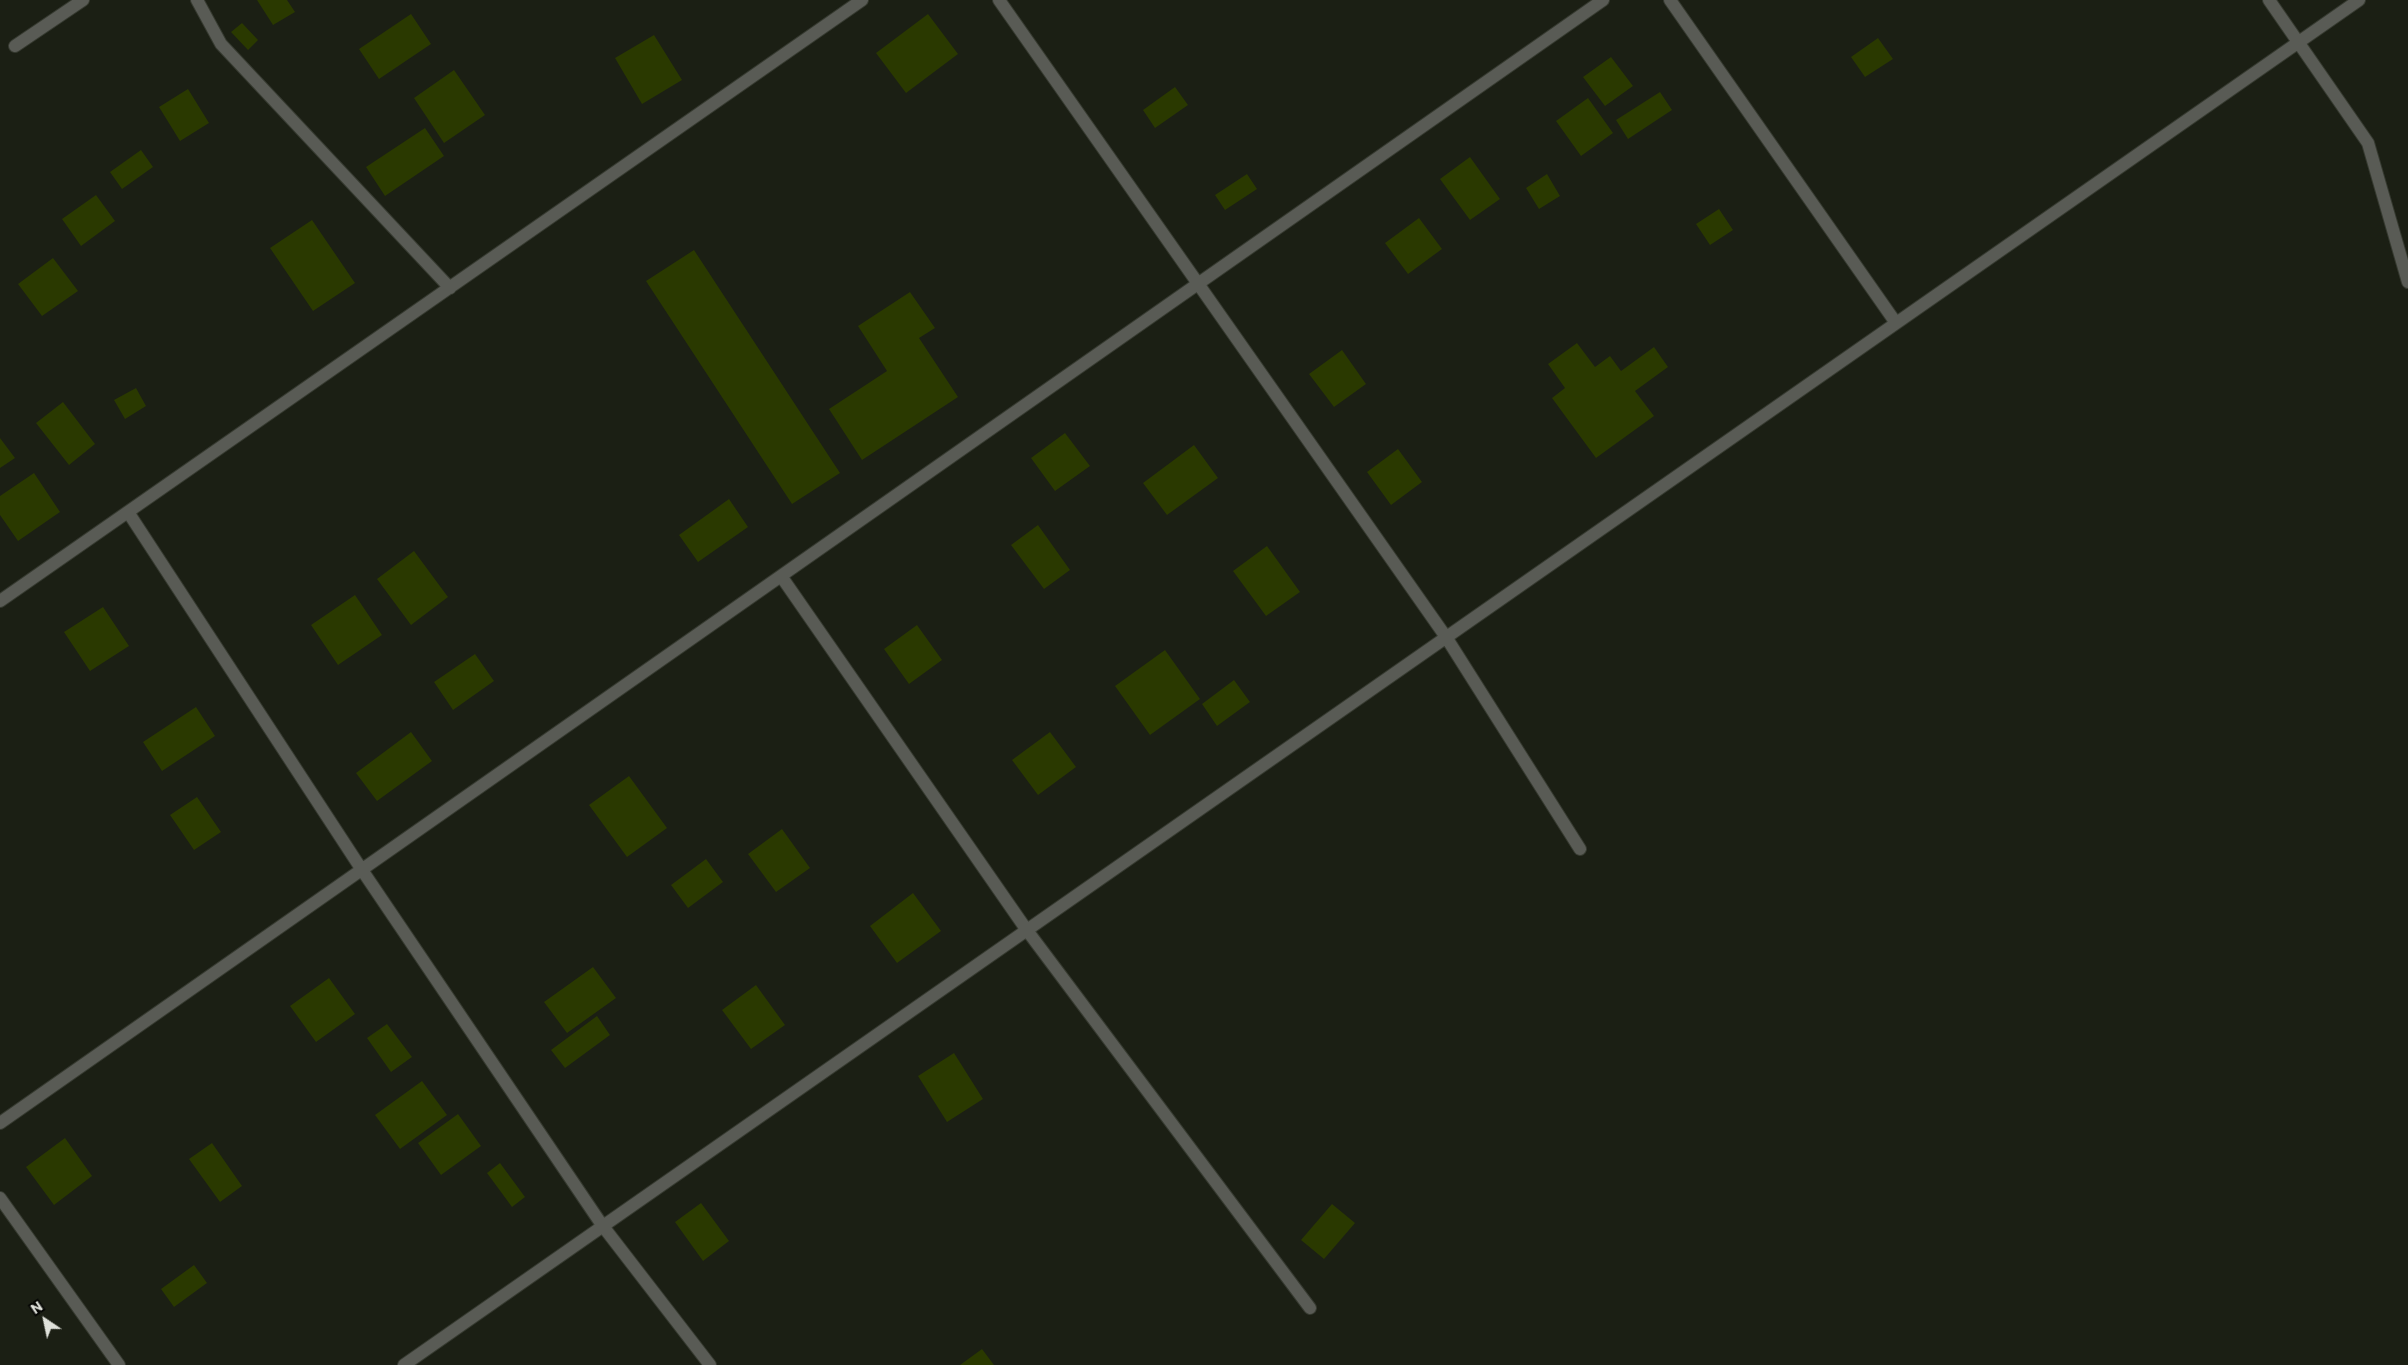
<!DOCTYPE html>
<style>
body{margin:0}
#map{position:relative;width:2408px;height:1365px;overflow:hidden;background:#1b1f14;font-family:Commissioner,sans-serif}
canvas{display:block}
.north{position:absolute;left:20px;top:1295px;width:50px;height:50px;-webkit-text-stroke:4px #070805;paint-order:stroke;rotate:326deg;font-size:14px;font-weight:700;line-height:20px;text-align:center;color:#dfe1da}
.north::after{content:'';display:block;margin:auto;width:18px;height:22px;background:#dfe1da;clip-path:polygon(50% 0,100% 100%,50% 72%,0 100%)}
</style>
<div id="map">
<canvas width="2408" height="1365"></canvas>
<div class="north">N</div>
</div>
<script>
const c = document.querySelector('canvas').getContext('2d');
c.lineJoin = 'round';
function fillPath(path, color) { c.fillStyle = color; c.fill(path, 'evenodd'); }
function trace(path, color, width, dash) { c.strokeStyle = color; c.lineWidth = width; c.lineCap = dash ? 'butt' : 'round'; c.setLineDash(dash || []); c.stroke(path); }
fillPath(new Path2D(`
 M257,0H287L295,12L273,25Z
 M411,14L431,44L379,79L359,49Z
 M928,14L958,54L906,93L876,53Z
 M242,23L258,40L248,50L231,32Z
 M654,35L682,80L642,104L615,58Z
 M1878,38L1893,59L1865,77L1851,57Z
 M1611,57L1633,86L1605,106L1583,77Z
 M454,70L485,115L444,143L414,98Z
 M1175,87L1188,105L1155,128L1143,110Z
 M188,89L209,123L180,141L159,107Z
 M1660,92L1672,110L1628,139L1616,120Z
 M1588,98L1613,133L1581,156L1556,121Z
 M425,128L444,156L385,196L366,167Z
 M141,150L153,167L122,189L110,172Z
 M1470,157L1500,199L1470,220L1440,179Z
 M1247,174L1257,189L1225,210L1215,195Z
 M1547,174L1560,196L1539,209L1526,188Z
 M96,195L115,221L81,246L62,219Z
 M1719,209L1733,230L1710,245L1696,224Z
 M1419,218L1442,249L1408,274L1385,243Z
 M312,220L355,283L313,311L270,248Z
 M694,250L840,473L792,504L646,281Z
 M53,258L78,291L42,316L18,284Z
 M910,292L935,328L919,338L958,397L862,460L829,409L887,371L858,326Z
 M1577,343L1595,367L1610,356L1621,371L1654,347L1668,367L1635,391L1654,416L1596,458L1552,398L1565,388L1548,364Z
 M1342,350L1366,384L1334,407L1309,374Z
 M136,388L146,406L125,419L114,400Z
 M63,402L95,444L69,465L36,423Z
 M1065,433L1090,466L1055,491L1031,458Z
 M0,438L15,458L0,468Z
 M1194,445L1218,478L1167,515L1143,483Z
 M1398,449L1422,482L1391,505L1367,472Z
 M34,473L60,512L18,541L0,515V496Z
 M729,499L748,527L698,562L679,535Z
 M1038,525L1070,570L1044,589L1011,545Z
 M1267,546L1300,592L1266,616L1233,571Z
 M414,551L448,597L411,625L377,579Z
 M355,595L382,635L338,665L311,625Z
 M103,607L129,646L90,671L64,632Z
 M917,625L942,660L909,684L884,649Z
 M1165,650L1200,699L1150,735L1115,686Z
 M475,654L494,681L453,710L434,682Z
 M1234,680L1250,702L1217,726L1202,704Z
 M196,707L215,736L162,771L143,742Z
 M411,732L432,761L377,801L356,773Z
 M1050,732L1076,767L1038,795L1012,760Z
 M629,776L667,828L627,857L589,805Z
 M197,797L221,832L194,850L170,815Z
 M782,829L810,868L776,892L748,854Z
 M706,859L723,882L688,908L671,885Z
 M913,893L941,931L897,963L870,926Z
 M593,967L616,998L567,1033L544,1002Z
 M329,978L355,1014L316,1042L290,1006Z
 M756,985L785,1025L751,1049L722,1010Z
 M597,1016L610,1035L565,1068L551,1050Z
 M387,1024L412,1057L391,1072L367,1038Z
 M954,1053L983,1099L947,1122L918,1076Z
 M422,1081L447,1115L400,1149L375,1115Z
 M458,1114L481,1146L441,1175L418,1143Z
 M65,1138L92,1176L54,1205L26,1167Z
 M212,1143L242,1186L220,1202L189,1159Z
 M500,1163L525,1197L512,1207L487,1173Z
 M701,1203L729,1241L703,1261L675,1222Z
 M1332,1204L1355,1223L1324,1259L1301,1240Z
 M194,1265L207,1283L174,1307L161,1289Z
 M982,1349L994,1365H960Z`), '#2a3900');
const street = new Path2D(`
 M197,0L221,44L450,288
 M999,0L1446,637L1580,849
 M1670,0L1896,323
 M2269,0L2368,143L2408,282
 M15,46L83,0
 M128,512L362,870L602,1225L710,1365
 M781,576L1026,929L1310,1308
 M0,601L862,0
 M0,1123L1603,0
 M0,1198L119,1365
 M404,1365L2359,0`);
trace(street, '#363a30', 14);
trace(street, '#595b55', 12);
</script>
